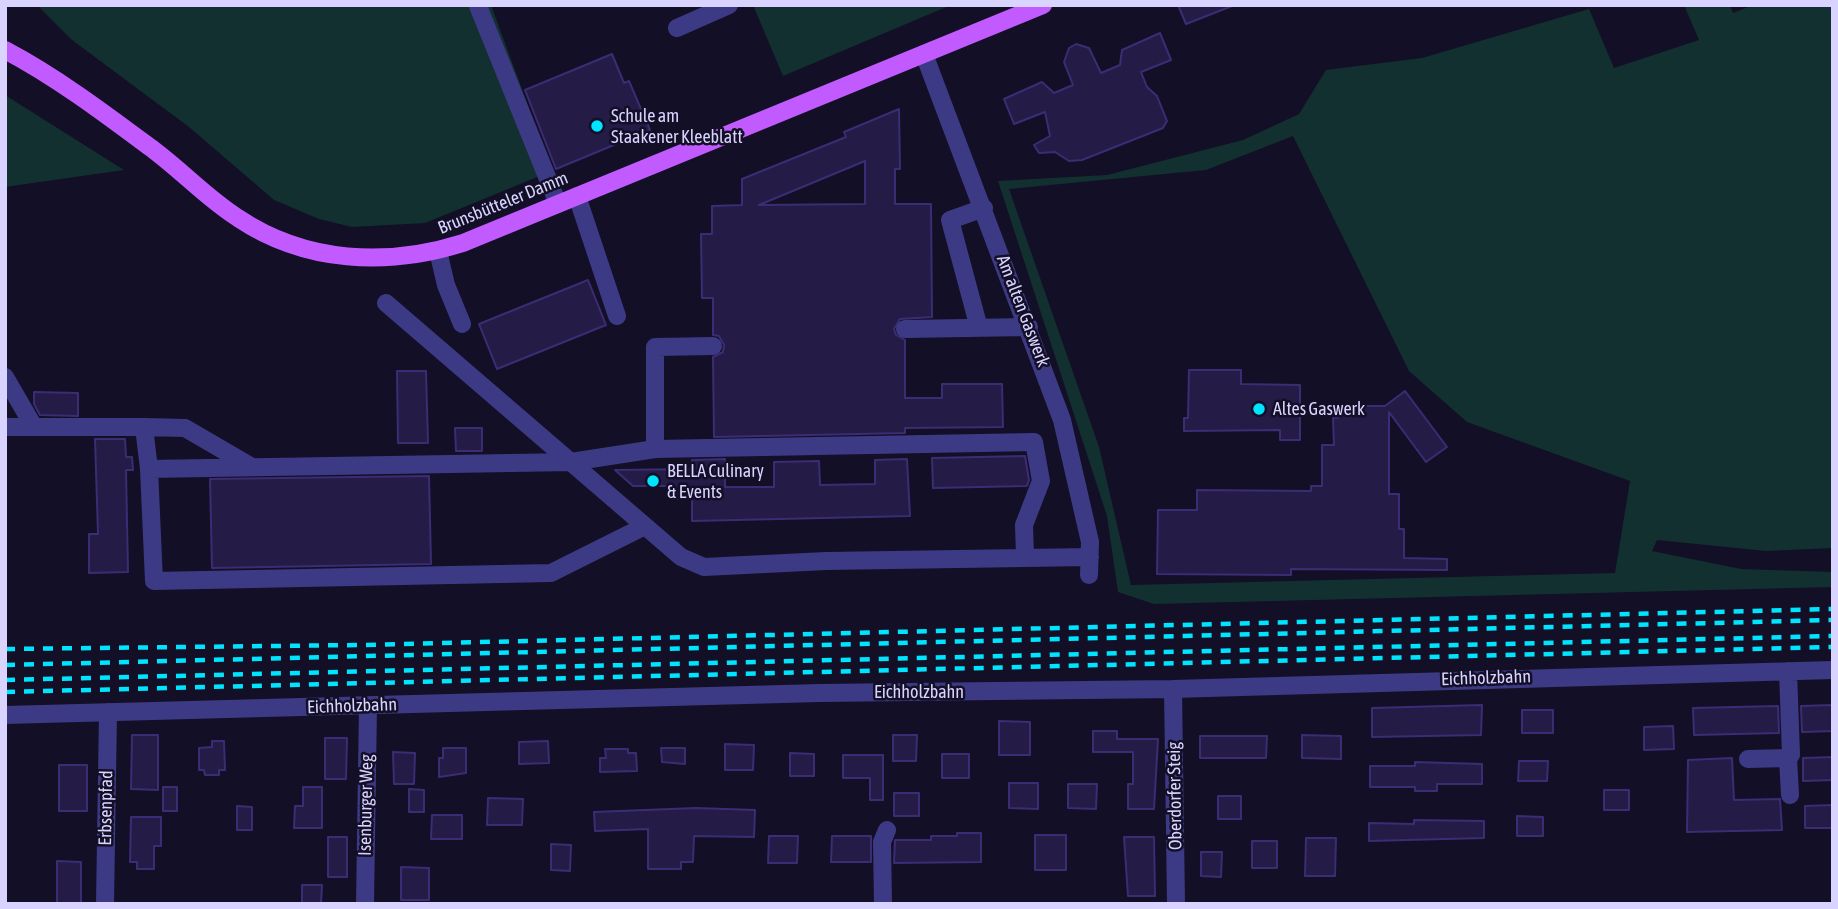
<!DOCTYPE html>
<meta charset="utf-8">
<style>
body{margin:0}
#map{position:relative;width:1838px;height:909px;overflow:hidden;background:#130f26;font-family:"Asap Condensed",sans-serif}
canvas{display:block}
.frame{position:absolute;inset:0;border:7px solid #d9d4ff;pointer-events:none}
</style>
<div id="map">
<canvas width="1838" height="909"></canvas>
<div class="frame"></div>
</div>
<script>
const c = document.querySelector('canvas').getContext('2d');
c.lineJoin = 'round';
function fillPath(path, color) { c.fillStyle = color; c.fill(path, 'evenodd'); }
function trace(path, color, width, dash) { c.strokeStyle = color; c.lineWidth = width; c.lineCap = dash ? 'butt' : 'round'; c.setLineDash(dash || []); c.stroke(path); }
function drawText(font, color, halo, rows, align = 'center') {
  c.font = font + ' "Asap Condensed",sans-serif'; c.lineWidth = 5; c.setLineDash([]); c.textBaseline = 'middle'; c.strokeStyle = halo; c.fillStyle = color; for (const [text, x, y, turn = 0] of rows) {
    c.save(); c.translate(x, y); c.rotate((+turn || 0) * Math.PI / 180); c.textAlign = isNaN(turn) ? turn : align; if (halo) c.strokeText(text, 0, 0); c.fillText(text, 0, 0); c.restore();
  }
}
fillPath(new Path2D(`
 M37,5H491L552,171L425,223L352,227L319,219L274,200L189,127L72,40Z
 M753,5H951L783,76Z
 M1684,5H1730L1733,13L1753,5H1833V548L1766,551L1657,540L1652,551L1741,569L1833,572V587L1154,604L1118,592L1107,516L998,181L1107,175L1243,140L1299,114L1326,70L1422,58L1589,9L1614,68L1699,40ZM1293,136L1409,371L1467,422L1630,481L1615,573L1131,585L1099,447L1009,189L1206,170Z
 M5,95L124,170L5,187Z`), '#12302f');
const building = new Path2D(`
 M1178,5H1232V6L1186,24Z
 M1160,33L1171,60L1141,72L1147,87L1157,96L1167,121L1163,128L1082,160L1069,161L1055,152L1039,153L1034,145L1050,136L1045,112L1014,124L1004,99L1042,82L1054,93L1073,85L1064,62L1069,48L1076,44L1089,48L1101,73L1120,65L1122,50Z
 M612,54L624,83L629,81L650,130L556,169L525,90Z
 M899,109L900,169H895V204H931L932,317L900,319L894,329L896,335L905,340V398H942V384H1002L1003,427L905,428V433L714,437L713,357L723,352L724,345L719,336L713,335V298H702L701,234H712V206L742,205V179L846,137L844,132ZM865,161V204L759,205Z
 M588,280L606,325L497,369L479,324Z
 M1189,370H1241V384L1300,385V440H1280V430L1184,431V418H1188Z
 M397,371H426L428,443H398Z
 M1405,391L1447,447L1426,462L1389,412V494H1399V529H1404V558L1447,559V570L1291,569V575L1157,574L1158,510H1197V490L1311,491V486H1322V445H1334L1333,418H1338V406H1385Z
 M34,392L78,393V416L40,415L34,404Z
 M455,428H482V451H456Z
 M95,439H125L126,457H132L133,470H126L128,572L89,573V534H98Z
 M1025,456L1029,480L1027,486L933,488L932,458Z
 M725,459V487H774V462L819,461L820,485L875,484V460L907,459L910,516L692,521V499H670L669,486H633L615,470L692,469V460Z
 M429,476L431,564L212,568L210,479Z
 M1482,705L1481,735L1372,737V708Z
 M1833,705V731L1802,732L1801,706Z
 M1778,706L1779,733L1694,735L1693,708Z
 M1522,710H1553V733H1522Z
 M999,721L1030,722V755H999Z
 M1673,726L1674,749L1644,750V727Z
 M1093,731H1117V739H1158L1154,809H1128V784H1133V752H1093Z
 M132,735H158V790L131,789Z
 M893,735H917L916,761H893Z
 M1302,735L1341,736V759L1302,758Z
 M1200,736H1267L1266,758H1200Z
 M325,738H347L346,779H325Z
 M212,741H224L225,770H219V775H205L204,770H199V748L212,747Z
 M548,741L549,763L519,764V742Z
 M725,744L754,745L753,770H725Z
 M443,748H466V773L439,777V758H443Z
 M661,748H685V764L662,762Z
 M605,749H628V753H636L637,771L600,772V758H606Z
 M393,752L415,753L414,784H394Z
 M790,753L814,754V776H790Z
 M942,754H969V778H942Z
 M843,755H883V800H870V778H843Z
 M1833,757V780L1803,781V758Z
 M1732,758L1734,800L1780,799L1782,830L1687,832L1688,760Z
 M1519,761H1548L1547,781H1518Z
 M1415,762L1482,764V784H1437V791H1415V787H1370V766H1415Z
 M59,765H87V811H59Z
 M1009,783H1038V809L1009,808Z
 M1068,784H1097L1096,809L1068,808Z
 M163,787H177V811H163Z
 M303,787H322V828H294L295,806H303Z
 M409,789L424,790V812H409Z
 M1604,790H1629V810H1604Z
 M894,793H919V816H894Z
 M1218,796H1241V819H1218Z
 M488,798L523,799L522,825H487Z
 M1833,805V828H1805V806Z
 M237,806L252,807V830H237Z
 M696,808L755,810L754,837L694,836L693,862H681V869H648V829L595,831L594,812Z
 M432,815H462V839H431Z
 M1517,816L1543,817V836H1517Z
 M131,817H161V846H154V869H137V862H130Z
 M1414,820L1484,821V838L1369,841V823L1414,824Z
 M957,833H981V862L894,863L895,840H931V836H957Z
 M1035,835H1066V870H1035Z
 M769,836H798L797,863H768Z
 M832,836H871V862H831Z
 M328,837H347V877H328Z
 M1124,837H1154L1155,896H1128Z
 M1306,838H1336L1335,876H1305Z
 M1252,841H1277V868H1252Z
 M551,844L571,845L570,871L551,870Z
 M1201,852H1222L1221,877L1201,876Z
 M57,861L81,862V904H57Z
 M401,867L429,868V900H401Z
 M302,885H322L321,904H302Z`);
fillPath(building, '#241b47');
trace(building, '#3b2d73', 2);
trace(new Path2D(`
 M478,6L558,204
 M677,28L729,5
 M924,54L1062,420L1090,542L1089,575
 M577,196L617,316
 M438,251L446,285L462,324
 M386,303L681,557L704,567L826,561L1090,557
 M979,328L950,220L984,208
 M905,329L1029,327
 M5,377L34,427
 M5,427H144L149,469L571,462L655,449L1034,442L1041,481L1024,525L1025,556
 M144,427L185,428L252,467
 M655,449V347L713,346
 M149,469L154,581L551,573L645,526
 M1173,689L1176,904
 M5,715L820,693L1173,689L1833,670
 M1788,758L1790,795
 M1748,759L1788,758L1791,755L1788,671
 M105,904L108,712
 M365,904L368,706
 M883,904L882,842L887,830`), '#3d3a85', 18);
trace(new Path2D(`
 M5,50C58,78 108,116 155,151C184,173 208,199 238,218C305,263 387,267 463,243L1043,5`), '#c25bff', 18);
trace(new Path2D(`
 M5,649L361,645L1833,609
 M5,665L1833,620
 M5,680L1833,636
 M5,692L1833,647`), '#00e5ff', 4.5, [10, 9]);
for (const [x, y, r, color] of [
 [597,126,7,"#00e5ff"],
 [1259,409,7,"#00e5ff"],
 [653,481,7,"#00e5ff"]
]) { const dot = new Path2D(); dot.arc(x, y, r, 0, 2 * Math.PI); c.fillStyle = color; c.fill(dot); trace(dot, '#130f26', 2.5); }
drawText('18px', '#d9d4ff', '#130f26', [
 ["Schule am",611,116],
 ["Staakener Kleeblatt",611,137],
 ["Altes Gaswerk",1273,409],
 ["BELLA Culinary",667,471],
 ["& Events",667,492]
], 'left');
drawText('18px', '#d9d4ff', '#130f26', [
 ["Brunsbütteler Damm",503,203,-22],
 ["Am alten Gaswerk",1023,311,69],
 ["Eichholzbahn",1486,678,-2],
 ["Eichholzbahn",919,692],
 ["Eichholzbahn",352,706,-2],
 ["Oberdorfer Steig",1175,796,-91],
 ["Isenburger Weg",366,805,-89],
 ["Erbsenpfad",106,808,-89]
]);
</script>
